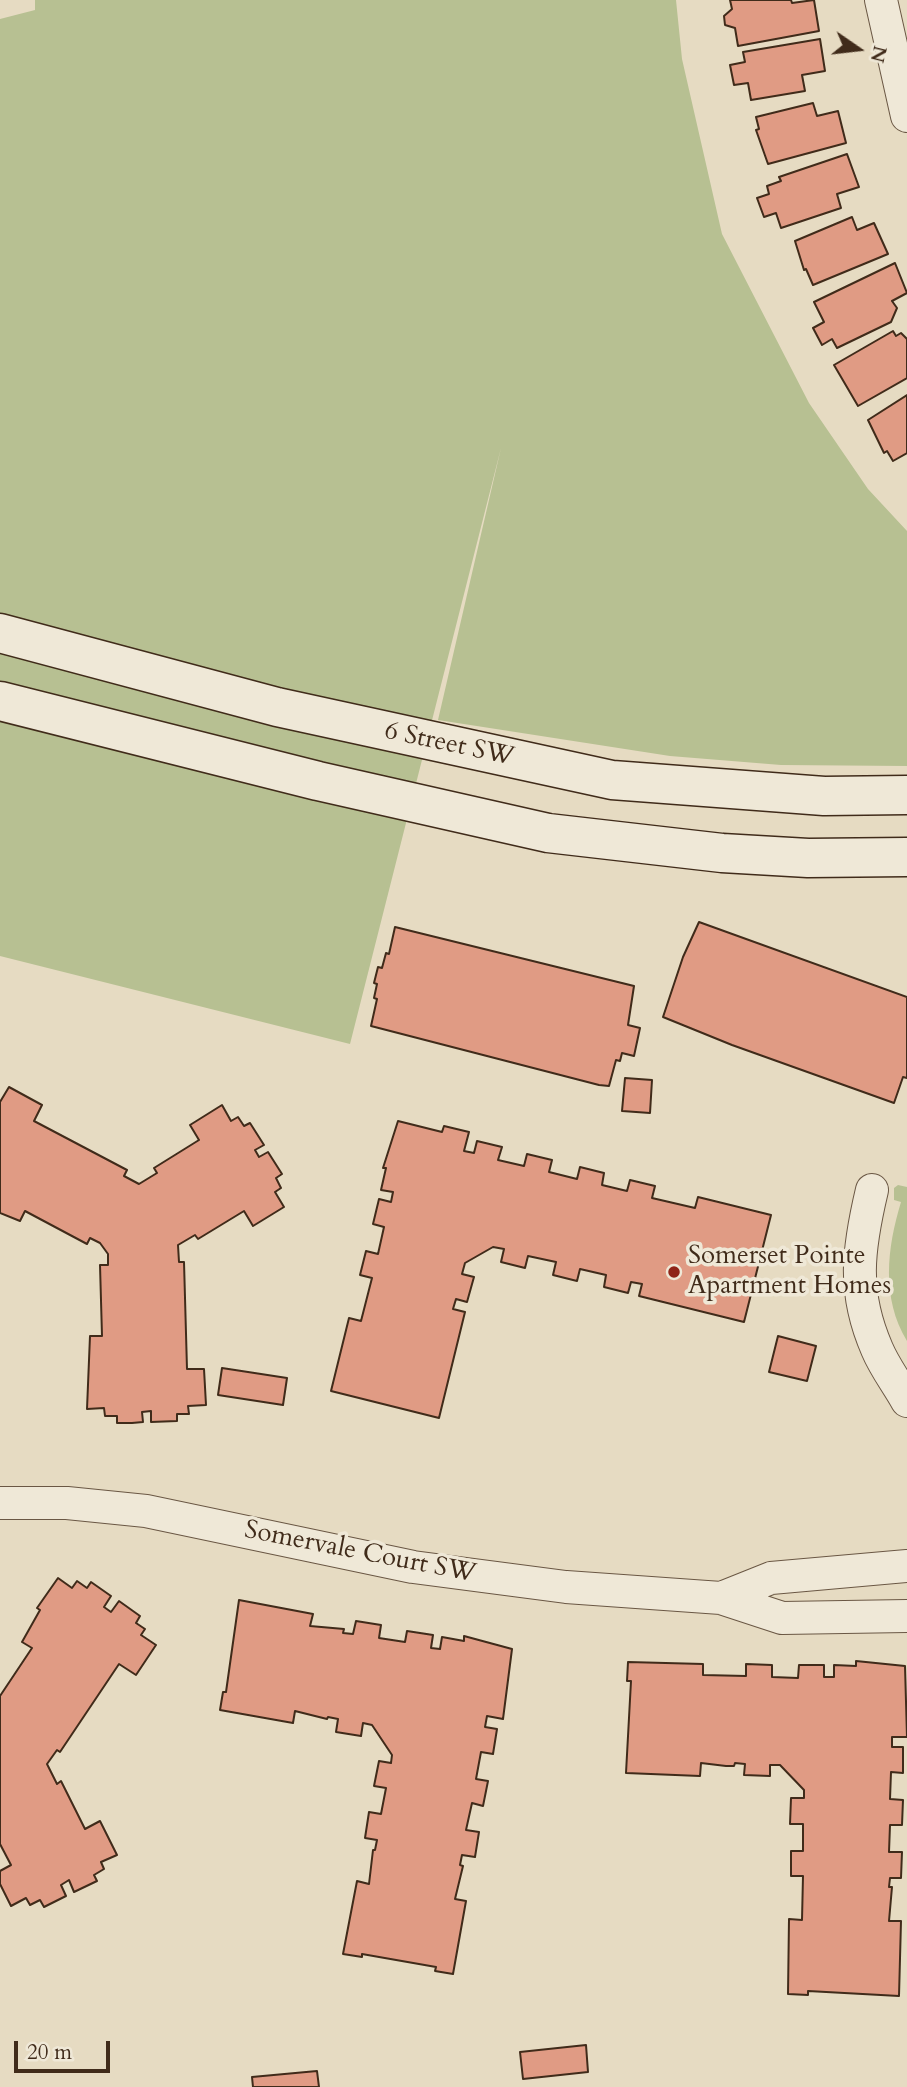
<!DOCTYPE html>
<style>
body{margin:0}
#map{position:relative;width:907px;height:2087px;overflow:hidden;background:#e6dbc2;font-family:Cardo,serif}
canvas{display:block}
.north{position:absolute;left:823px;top:14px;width:70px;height:70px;-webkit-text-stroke:5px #efe8d7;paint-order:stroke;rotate:104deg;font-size:19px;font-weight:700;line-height:28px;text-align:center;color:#402b1a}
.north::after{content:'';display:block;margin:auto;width:24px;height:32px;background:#402b1a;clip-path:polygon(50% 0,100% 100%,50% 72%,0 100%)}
.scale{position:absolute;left:14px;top:2041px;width:96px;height:32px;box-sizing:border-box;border:4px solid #402b1a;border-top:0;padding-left:9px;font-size:21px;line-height:24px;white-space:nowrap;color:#402b1a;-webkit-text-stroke:5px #efe8d7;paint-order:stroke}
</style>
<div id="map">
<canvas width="907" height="2087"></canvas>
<div class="north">N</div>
<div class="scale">20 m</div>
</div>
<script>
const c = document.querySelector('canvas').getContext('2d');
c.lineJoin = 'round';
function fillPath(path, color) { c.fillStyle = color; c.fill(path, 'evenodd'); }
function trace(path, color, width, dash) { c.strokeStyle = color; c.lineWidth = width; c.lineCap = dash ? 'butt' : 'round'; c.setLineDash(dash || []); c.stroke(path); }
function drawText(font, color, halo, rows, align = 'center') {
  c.font = font + ' Cardo,serif'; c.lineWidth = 7; c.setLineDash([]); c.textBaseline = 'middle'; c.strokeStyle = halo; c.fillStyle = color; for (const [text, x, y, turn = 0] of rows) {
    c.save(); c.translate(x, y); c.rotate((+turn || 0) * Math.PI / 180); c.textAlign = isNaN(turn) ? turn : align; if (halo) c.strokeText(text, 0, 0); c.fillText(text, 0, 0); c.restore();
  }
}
fillPath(new Path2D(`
 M35,0H676L682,59L722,234L809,403L868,489L907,531V766L781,765L670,756L438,720L501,448L350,1044L0,956V19L35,10Z
 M898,1185L907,1187V1341C881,1298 887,1248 901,1202L894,1200V1188Z`), '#b7c092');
const building = new Path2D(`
 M730,0H791L792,3L814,0L819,31L738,46L735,28L725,25L724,16L732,9Z
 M820,39L825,71L802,75L805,91L751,100L748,83L734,85L730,65L745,62L743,52Z
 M813,103L817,116L838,111L846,143L768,164L756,130L759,129L756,117Z
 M847,154L859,187L837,194L841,208L781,228L776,213L764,217L757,198L769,194L767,186L781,181L779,177Z
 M852,217L857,230L874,223L888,254L813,285L806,269L804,270L795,241Z
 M895,263L907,293L892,301L897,308L891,322L837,348L832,339L822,345L813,328L824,322L814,302Z
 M893,331L896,336L901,333L907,339V378L858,406L834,365Z
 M907,395V453L893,461L887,451L884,453L868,420Z
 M699,922L907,997V1078L903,1077L894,1103L732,1045L663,1017L683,957Z
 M395,927L634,986L628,1025L640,1028L634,1056L622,1053L620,1061L616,1060L609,1086L599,1085L371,1026L377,999L374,998L377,984L374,983L378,967L382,968L386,953L389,954Z
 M625,1078L652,1080L650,1113L622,1111Z
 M9,1087L42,1105L34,1121L127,1170L124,1176L139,1184L157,1173L154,1168L199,1140L190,1125L222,1105L231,1121L238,1117L244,1126L250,1123L264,1145L255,1150L259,1157L268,1152L282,1174L276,1178L281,1188L275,1192L284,1207L253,1226L244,1211L198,1239L195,1235L178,1245L179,1262H184L187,1369H204L206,1405L188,1406L189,1414H177V1421L151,1422V1411L142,1412L143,1422L132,1423H117V1416H105L104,1408L87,1409L90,1336H102L100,1265H108V1254L100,1243L90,1238L87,1244L25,1211L20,1221L0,1213V1102Z
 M398,1121L442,1132L444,1126L469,1132L464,1151L474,1153L477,1141L502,1147L498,1160L524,1166L527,1154L552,1160L549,1172L577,1179L580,1167L604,1173L602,1185L627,1191L630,1180L655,1186L652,1198L695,1208L698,1197L771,1215L744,1322L639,1296L642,1284L631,1282L628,1293L604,1287L606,1275L580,1269L577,1281L553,1275L556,1262L528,1256L525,1268L501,1262L504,1249L493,1247L465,1263L462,1274L474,1277L467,1302L456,1299L453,1309L465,1312L439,1418L331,1391L349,1318L361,1321L372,1278L360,1275L366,1251L378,1254L384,1227L373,1224L379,1199L391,1202L393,1192L381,1190L386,1168H383Z
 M778,1336L816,1346L807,1381L769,1372Z
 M222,1368L287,1378L283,1405L218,1395Z
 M58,1578L72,1588L77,1581L87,1588L91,1582L111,1596L104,1607L111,1612L119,1601L140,1616L136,1623L145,1629L141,1635L156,1645L136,1675L119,1664L60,1752L57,1750L47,1764L57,1784L61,1781L85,1829L100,1821L117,1855L101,1862L104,1869L94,1875L97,1881L74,1892L69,1880L61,1885L66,1896L44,1907L40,1900L30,1905L26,1898L11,1906L0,1884V1871L11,1865L0,1844V1696L32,1648L22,1642L40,1610L37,1608Z
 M239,1600L313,1614L310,1626L344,1629L343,1633L353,1634L356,1621L381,1625L379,1638L405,1642L407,1631L433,1635L431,1648L440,1649L442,1637L464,1641V1636L512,1649L503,1719L487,1716L485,1727L497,1729L493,1754L481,1752L476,1779L488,1781L483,1806L472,1803L466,1830L479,1832L475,1857L462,1855L460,1865L463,1866L455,1899L466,1901L453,1974L435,1971L436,1967L362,1954V1957L343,1954L357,1881L369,1884L373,1850H375L377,1840L365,1838L369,1812L381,1814L386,1788L374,1786L379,1761L391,1763L392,1755L372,1725L363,1723L361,1736L336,1732L338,1719L328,1717L327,1719L295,1711L293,1723L220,1710L223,1692H226Z
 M856,1661L905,1666L907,1737H892V1747H903V1773L891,1772L890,1799L903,1800L902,1825H890L889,1852H902L901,1878H890L889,1887H892L889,1921H901L899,1996L808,1991V1995L788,1994L789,1919L802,1920L803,1876H791V1851H803V1824H790L791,1798H804V1790L780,1765H770V1776L744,1775L745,1764L735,1763L734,1766H726L701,1763L700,1776L626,1773L631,1681H627L628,1662L703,1664V1675L746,1676V1664L772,1665V1677L798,1678L799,1665H824V1677H834V1665L856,1666Z
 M586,2045L588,2072L523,2079L520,2052Z
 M317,2071L319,2087H253L252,2077Z`);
fillPath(building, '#e09b84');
trace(building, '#402b1a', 2);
const street = new Path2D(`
 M881,0L907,116
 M872,1190C858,1249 852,1292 877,1349C885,1368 897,1383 907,1401
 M0,1503H67L146,1511L413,1567L566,1587L721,1598L782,1618L907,1616
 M721,1598L771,1578L907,1566`);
const secondary = new Path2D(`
 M0,633L277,707L612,780L824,796L907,795
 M0,701L318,781L548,833L722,853L808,858L907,857`);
trace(street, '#6a5744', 34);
trace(secondary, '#402b1a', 41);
trace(street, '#efe8d7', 32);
trace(secondary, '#efe8d7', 38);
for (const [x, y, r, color] of [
 [674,1272,7,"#8f2418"]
]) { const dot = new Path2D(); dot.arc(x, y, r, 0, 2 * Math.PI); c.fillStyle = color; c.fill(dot); trace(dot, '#efe8d7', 2.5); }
drawText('26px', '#402b1a', '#efe8d7', [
 ["6 Street SW",449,745,12],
 ["Somervale Court SW",360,1553,11]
]);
drawText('26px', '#402b1a', '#efe8d7', [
 ["Somerset Pointe",688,1257],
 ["Apartment Homes",688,1287]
], 'left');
</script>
